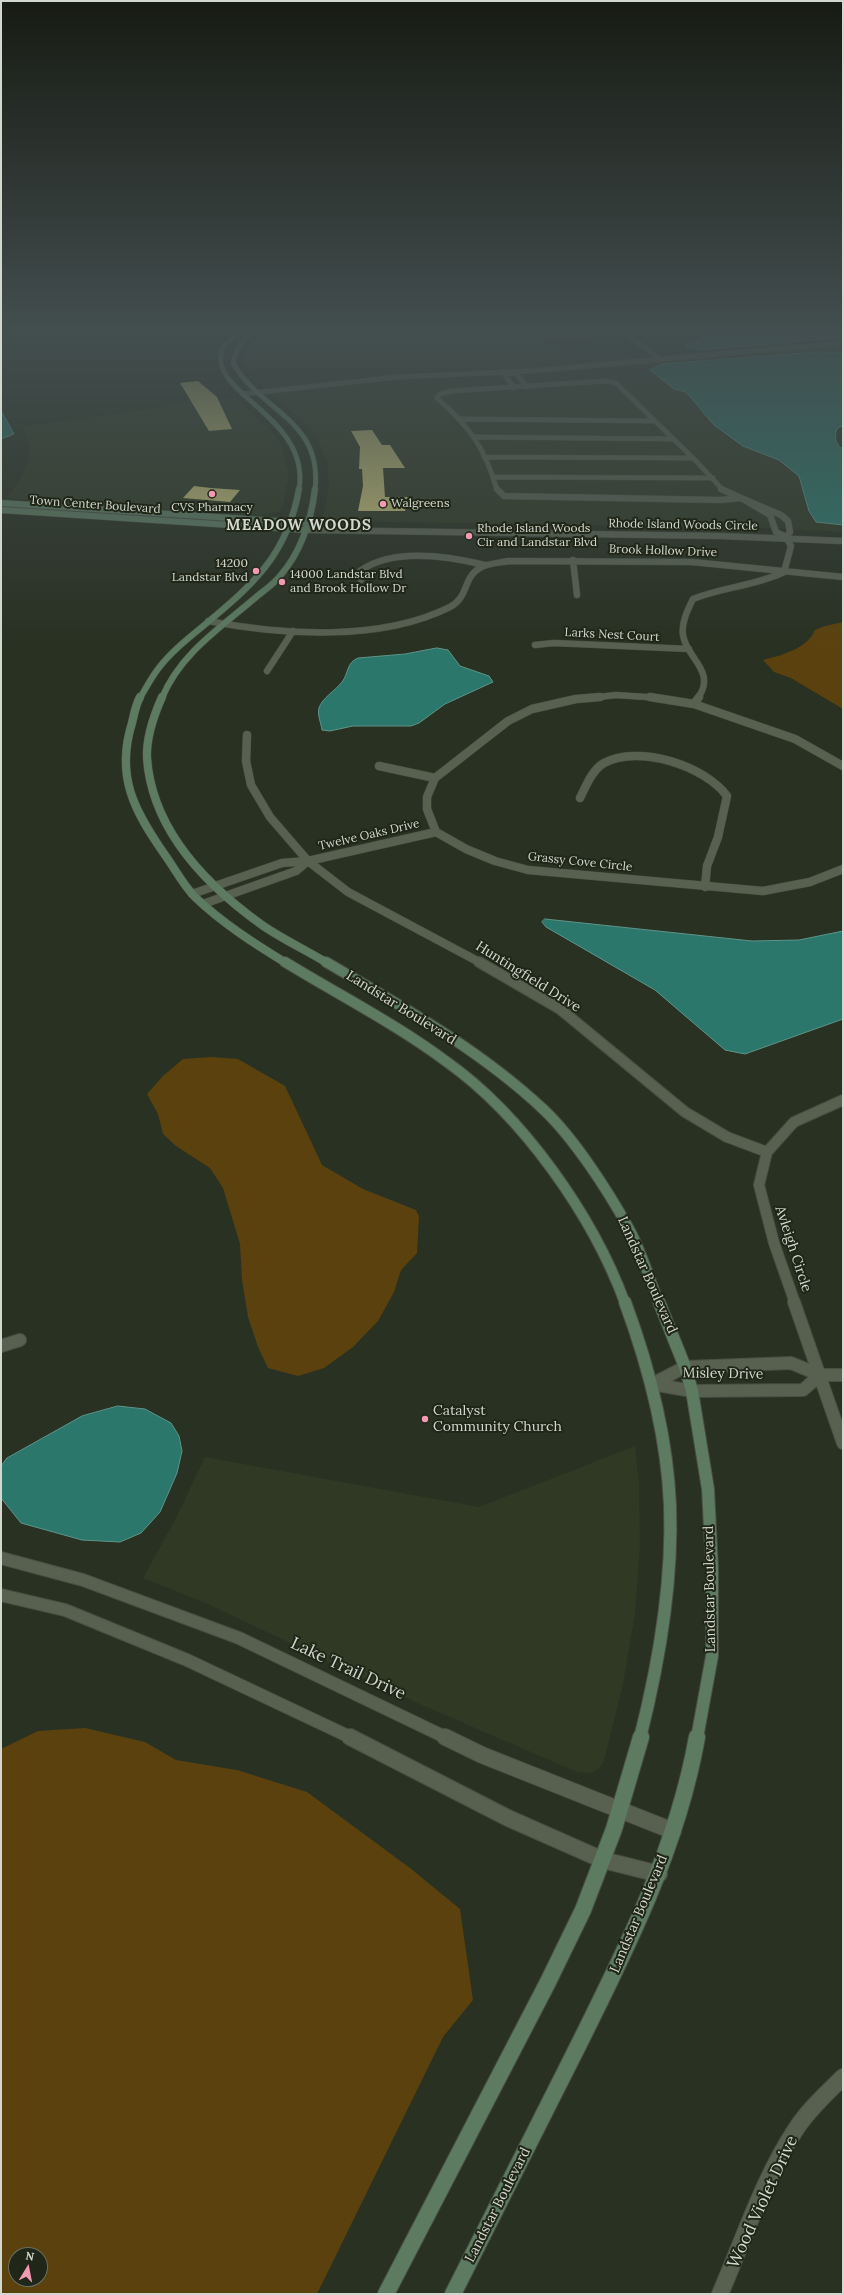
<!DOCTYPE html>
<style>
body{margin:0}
#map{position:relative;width:844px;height:2295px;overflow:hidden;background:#293122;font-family:Lora,serif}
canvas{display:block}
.frame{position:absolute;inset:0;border:2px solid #d3d8ce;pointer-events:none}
.north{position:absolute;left:8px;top:2247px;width:40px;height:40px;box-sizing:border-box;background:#202718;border:1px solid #686e61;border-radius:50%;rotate:10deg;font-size:11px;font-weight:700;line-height:16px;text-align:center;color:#d3d8ce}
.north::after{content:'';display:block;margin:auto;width:14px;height:18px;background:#f19ab1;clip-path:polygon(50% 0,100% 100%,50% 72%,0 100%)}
</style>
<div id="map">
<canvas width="844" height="2295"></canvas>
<div class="frame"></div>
<div class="north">N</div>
</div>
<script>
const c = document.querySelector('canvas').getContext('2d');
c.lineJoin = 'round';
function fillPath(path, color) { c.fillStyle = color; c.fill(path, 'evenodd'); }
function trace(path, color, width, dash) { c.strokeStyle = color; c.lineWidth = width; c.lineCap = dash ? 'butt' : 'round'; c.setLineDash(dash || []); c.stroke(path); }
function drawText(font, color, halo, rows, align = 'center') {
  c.font = font + ' Lora,serif'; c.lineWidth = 4; c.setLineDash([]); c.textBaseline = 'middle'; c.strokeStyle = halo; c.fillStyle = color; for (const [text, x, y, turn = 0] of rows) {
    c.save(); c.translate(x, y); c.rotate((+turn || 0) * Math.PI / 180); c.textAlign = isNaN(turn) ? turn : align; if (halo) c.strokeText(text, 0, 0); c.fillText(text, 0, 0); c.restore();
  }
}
fillPath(new Path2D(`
 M266,328H528L547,342L537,344L557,349L576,362L843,341V408L803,412L843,509V532L767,528L329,521L323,518L329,487L327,461L316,436L298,417L251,377L244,364V357L249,344Z
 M235,397L273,433L281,445L288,470V481L282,508L279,512L257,515L7,498L23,474L28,462L30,450L28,439L22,427Z
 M635,1446L639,1483L640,1546L635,1614L623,1684L604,1760L599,1769L590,1773L577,1772L415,1702L201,1601L143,1578L175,1520L205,1457L479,1507Z`), '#2f3924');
fillPath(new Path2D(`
 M517,328H572L589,337C555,343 548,343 517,328Z
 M843,622V709L791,678L774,672L763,660C782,655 807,649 815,630L825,626Z
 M211,1057L238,1059L285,1086L322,1165L363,1189L416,1210L419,1216L417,1253L401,1270L394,1292L378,1321L353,1347L324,1368L298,1376L268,1368L258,1347L248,1317L242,1280L240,1244L223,1188L210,1168L176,1146L163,1134L158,1114L147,1094L163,1076L183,1059Z
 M85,1728L145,1742L176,1760L237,1770L307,1792L410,1868L460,1909L473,2000L443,2037L317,2294H1V1749L38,1731ZM16,2255H40V2279H16Z`), '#5b410d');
const water = new Path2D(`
 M711,328H810L837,332L839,338L701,350L686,347L685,345L701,338V337L691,330Z
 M817,352L843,353V425L837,429C834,438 835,444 843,449V525L816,522L809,511L799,476L779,460L743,446L714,425L686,392L674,389L650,370L662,364Z
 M1,410L14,434L1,439Z
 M437,648L448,650L460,666L489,676L493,682L445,704L419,723L411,726H353L330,731L322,730C321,723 317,714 319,708C322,698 335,691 342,682C349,673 346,663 358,658L405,654Z
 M545,919L752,941L799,940L843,931V1019L745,1054L725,1050L655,990L546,927L542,922Z
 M118,1406L145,1409L171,1423L179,1436L182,1451L177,1473L160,1512L141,1533L120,1542L82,1540L21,1523L1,1498V1466L7,1458L82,1416Z`);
fillPath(water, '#2c776b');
trace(water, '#5e9489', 1);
fillPath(new Path2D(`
 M198,381L217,397L232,429L209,431L180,383Z
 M372,430L382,445H390L405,468H383L385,497H408L405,511H358L363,486L362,469H359L360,447L351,431Z
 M194,486L211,488L240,490L230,502L183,498Z`), '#c5bf76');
const minorFar5 = new Path2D(`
 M618,328L660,359
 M514,388L504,374L516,373L527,387
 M243,394L398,377L531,371L843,343
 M461,419L654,421
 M475,437L673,439
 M484,457L693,458
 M493,477L713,478
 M497,490C485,448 470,427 437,398L440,394L451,391L605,381L616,383L696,461L723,490`);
const minorFar4 = new Path2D(`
 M497,489L504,496L720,500L741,498
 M721,489L741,498
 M741,498L781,515L788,521L790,532L786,537L776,532L770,515Z
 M573,560L577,595
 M361,580L360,571C393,547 448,556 485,565
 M208,621C282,635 380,642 450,607C469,597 463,577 480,568C488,563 499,563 509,561L692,562L843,577
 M535,645L554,643L689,649
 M267,671L293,631
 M590,698L616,695L661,698
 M698,698C717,671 686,658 683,635C681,623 688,609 693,599C723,587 755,586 784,572L791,546L786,537`);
const minorFar3 = new Path2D(`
 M600,697L576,699L532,709L508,721L435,778L427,797V809L436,832L466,849L495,861L528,870L763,891L810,882L843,869
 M650,697L694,704L795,739L843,766
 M694,704L699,697
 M247,735L246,761L251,785L270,817L308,861L348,892L481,963
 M379,766L435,778
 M580,798C586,786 592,770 604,763C639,744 705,766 727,796L718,837L707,866L705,887
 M192,894L282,863L308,861L436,832
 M203,904L296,871L308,861`);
const minorFar2 = new Path2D(`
 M479,962L560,1009L685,1112L727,1137L767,1152
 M795,1303L774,1243L759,1185L767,1152L794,1122L843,1100`);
const minorFar1 = new Path2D(`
 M794,1302L843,1443
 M1,1346L20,1340
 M652,1384L685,1367L791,1363L820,1375H843
 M652,1384L692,1391L803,1390L820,1375
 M1,1558L83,1580L239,1638L447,1738
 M1,1595L65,1610L187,1660L352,1738`);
const minor = new Path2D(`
 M350,1737L508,1818L603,1860L659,1874
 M445,1737L482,1755L673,1831
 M720,2294C744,2239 763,2179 796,2129C809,2109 827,2093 843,2077`);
const tertiary = new Path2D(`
 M307,530L721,536L843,541`);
const secondaryFar5 = new Path2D(`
 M243,328C235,335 224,343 221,353C212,395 311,418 299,490
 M256,328C243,339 237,346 233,363C262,413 323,420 315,490`);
const secondaryFar4 = new Path2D(`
 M1,503L308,523
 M1,510L307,530
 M140,698C146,688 151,678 158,669C170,653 186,640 202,627C251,586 287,557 299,489
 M162,698C180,654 220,628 255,598C263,591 273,585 280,576C301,552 311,521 315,489`);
const secondaryFar3 = new Path2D(`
 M140,697C136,704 134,714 132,723C115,777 135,812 165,855C175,869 183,885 195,897C222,923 255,944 286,963
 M162,697C154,715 146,737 147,758C152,830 206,885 262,925C282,939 306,950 327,963`);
const secondaryFar2 = new Path2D(`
 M285,962C339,995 396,1024 447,1062C523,1116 593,1216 625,1303
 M326,962C401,1006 479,1049 543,1109C574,1138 608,1191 628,1227C641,1250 649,1278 659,1303`);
const secondaryFar1 = new Path2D(`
 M625,1302C649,1367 667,1435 670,1505C673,1582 659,1663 640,1738
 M659,1302L685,1367L692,1391L708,1489L712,1568V1656L697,1738`);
const secondary = new Path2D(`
 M386,2294L548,1982L583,1910L614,1829L641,1737
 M453,2294C493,2215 533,2135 573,2056C624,1954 677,1850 697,1737`);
trace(minorFar5, '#484e42', 5.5);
trace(minorFar4, '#484e42', 7);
trace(minorFar3, '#484e42', 9);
trace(minorFar2, '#484e42', 12);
trace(minorFar1, '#484e42', 14);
trace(minor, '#484e42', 18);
trace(tertiary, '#484e42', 7);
trace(secondaryFar5, '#484e42', 5.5);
trace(secondaryFar4, '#484e42', 7);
trace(secondaryFar3, '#484e42', 9);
trace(secondaryFar2, '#484e42', 12);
trace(secondaryFar1, '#484e42', 14);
trace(secondary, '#484e42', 18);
trace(minorFar5, '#586150', 4.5);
trace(minorFar4, '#586150', 6);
trace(minorFar3, '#586150', 8);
trace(minorFar2, '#586150', 10);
trace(minorFar1, '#586150', 12);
trace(minor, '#586150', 16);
trace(tertiary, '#586150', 6);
trace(secondaryFar5, '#5c7b60', 4.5);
trace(secondaryFar4, '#5c7b60', 6);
trace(secondaryFar3, '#5c7b60', 8);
trace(secondaryFar2, '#5c7b60', 10);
trace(secondaryFar1, '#5c7b60', 12);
trace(secondary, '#5c7b60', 16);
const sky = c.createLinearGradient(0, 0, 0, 649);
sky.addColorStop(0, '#171b13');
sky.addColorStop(0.51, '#434e4f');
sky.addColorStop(1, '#434e4f00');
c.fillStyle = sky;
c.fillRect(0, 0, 844, 649);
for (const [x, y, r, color] of [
 [212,494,4,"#f19ab1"],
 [383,504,4,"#f19ab1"],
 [469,536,4,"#f19ab1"],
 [256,571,4,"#f19ab1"],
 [282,582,4,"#f19ab1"],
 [425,1419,4,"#f19ab1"]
]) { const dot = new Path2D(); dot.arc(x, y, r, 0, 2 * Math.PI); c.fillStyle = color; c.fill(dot); trace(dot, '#202718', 1.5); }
drawText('12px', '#d3d8ce', '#202718', [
 ["Walgreens",391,504],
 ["CVS Pharmacy",212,508,"center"],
 ["Rhode Island Woods",477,529],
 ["Cir and Landstar Blvd",477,543],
 ["14200",248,564,"right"],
 ["Landstar Blvd",248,578,"right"],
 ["14000 Landstar Blvd",290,575],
 ["and Brook Hollow Dr",290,589]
], 'left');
drawText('12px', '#d3d8ce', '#202718', [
 ["Town Center Boulevard",95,505,4],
 ["Rhode Island Woods Circle",683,525,1],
 ["Brook Hollow Drive",663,551,2],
 ["Larks Nest Court",612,635,3],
 ["Twelve Oaks Drive",369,835,-13],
 ["Grassy Cove Circle",580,862,6]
]);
drawText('14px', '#d3d8ce', '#202718', [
 ["Huntingfield Drive",528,977,32],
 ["Landstar Boulevard",401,1008,32],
 ["Avleigh Circle",793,1249,72],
 ["Landstar Boulevard",647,1275,66],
 ["Misley Drive",723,1374,1],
 ["Landstar Boulevard",710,1589,-91],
 ["Landstar Boulevard",639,1914,-67],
 ["Landstar Boulevard",498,2205,-63]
]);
drawText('14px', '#d3d8ce', '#202718', [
 ["Catalyst",433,1411],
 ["Community Church",433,1427]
], 'left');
c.letterSpacing = '1px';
drawText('bold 15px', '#d3d8ce', '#202718', [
 ["MEADOW WOODS",299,526]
]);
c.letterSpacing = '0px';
drawText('17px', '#d3d8ce', '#202718', [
 ["Lake Trail Drive",348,1669,25],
 ["Wood Violet Drive",763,2202,-65]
]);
</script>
